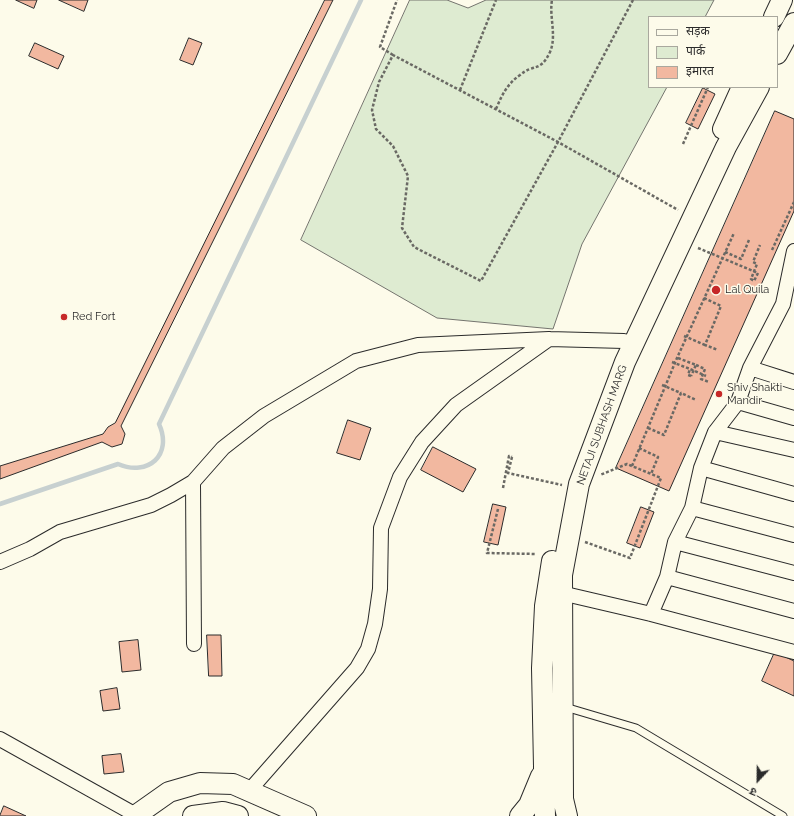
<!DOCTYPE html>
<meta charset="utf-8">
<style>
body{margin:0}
#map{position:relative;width:794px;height:816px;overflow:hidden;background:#fdfbea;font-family:Raleway,"Noto Sans Devanagari",sans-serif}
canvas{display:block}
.legend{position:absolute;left:648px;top:16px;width:130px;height:72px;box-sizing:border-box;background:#fdfbea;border:1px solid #a9a89e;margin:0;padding:5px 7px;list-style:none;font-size:12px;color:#2b2b2b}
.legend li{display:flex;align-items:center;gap:8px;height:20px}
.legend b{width:20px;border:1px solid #a9a89e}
.north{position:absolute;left:738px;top:760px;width:40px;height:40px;-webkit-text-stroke:3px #fdfbea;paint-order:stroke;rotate:202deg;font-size:11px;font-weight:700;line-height:16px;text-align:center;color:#2b2b2b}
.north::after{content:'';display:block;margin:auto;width:14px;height:18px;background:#2b2b2b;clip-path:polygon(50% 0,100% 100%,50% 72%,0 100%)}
</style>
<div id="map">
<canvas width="794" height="816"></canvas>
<ul class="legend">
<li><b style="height:5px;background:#fdfbea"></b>सड़क</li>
<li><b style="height:11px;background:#deebd1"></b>पार्क</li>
<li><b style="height:11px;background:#f2b8a0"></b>इमारत</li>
</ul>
<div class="north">उ</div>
</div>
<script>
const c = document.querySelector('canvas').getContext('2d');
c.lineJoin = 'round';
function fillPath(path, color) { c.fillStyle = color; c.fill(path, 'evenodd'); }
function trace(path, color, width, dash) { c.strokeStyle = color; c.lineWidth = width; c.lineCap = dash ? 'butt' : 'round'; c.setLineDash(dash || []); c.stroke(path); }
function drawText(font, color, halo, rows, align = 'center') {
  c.font = font + ' Raleway,sans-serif'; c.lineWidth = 3; c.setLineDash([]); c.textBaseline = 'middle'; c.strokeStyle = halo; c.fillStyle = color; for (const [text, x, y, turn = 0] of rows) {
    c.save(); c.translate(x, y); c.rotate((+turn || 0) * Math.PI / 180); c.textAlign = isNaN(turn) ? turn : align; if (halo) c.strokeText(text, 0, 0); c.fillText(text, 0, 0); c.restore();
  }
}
const green = new Path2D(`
 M410,0H447L468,8L486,0H714L705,17H649V87H667L582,244L553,329L437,318L301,240Z`);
fillPath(green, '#deebd1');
trace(green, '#74746e', 1);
trace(new Path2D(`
 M0,504L118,464C148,477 173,455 159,424L361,0`), '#c7d0d0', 4.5);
const building = new Path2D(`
 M16,0H37L34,8Z
 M59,0H88L84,11Z
 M325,0H333L121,426L125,434L122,444L112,447L102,442L0,479V466L103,434L108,427L115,423Z
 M189,38L202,43L193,65L180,60Z
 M35,43L64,56L58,69L29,56Z
 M703,88L715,94L698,129L686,123Z
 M775,111L794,119V211L669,491L616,468Z
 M348,420L371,428L360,460L337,453Z
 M433,447L476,469L463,492L421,470Z
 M493,504L506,507L498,545L484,542Z
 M641,507L654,512L640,548L627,543Z
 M207,635H221L222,676H209Z
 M138,640L141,670L122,672L119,642Z
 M775,652L794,661V696L762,681Z
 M117,688L120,709L103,711L100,691Z
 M121,754L124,772L104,774L102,756Z
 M4,806L26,816H0Z`);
fillPath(building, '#f2b8a0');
trace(building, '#2b2b2b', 1);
const lane = new Path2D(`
 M565,707L636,728L783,816`);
const street = new Path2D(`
 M794,251L783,304L750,368L738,402L715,432L701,468L692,508L675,542L667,577L651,614L794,652
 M750,368L794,382
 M738,402L794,418
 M715,432L794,450
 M701,468L794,494
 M193,482L194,644
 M692,508L794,535
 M675,542L794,573
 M0,562L30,549L60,532L151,505L171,495L193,482L223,448L264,416L356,361L418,345L549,339L624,341
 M667,577L794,611
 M561,593L651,614
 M0,739L136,815
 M249,791L357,668L368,649L375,624L380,589L381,528L400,477L422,442L456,405L549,339`);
const secondary = new Path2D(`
 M774,17L782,0
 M777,54L794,23
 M723,129L742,87
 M135,816L169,792L200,783L233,784L306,816
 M193,816L223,812L238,816
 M520,816L529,805L541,776
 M545,816L542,668L545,606L552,561
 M567,816L563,799L562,575L579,484L625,362L726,147L759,87`);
trace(lane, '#2b2b2b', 9);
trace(street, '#2b2b2b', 16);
trace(secondary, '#2b2b2b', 22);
trace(new Path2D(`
 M633,0L558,142L481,281L414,247L402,228L408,176L393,146L376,129L372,110L379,82L393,55L558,142L678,210
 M393,55L380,47L397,0
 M460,90L496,0
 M496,109C502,95 507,84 520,75C534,63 540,73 550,52C557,36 549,16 552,0
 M683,144L708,87
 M698,248L758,273L754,281L751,279L757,264L753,262L760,245
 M772,250L794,202
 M725,252L741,259L749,240
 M704,298L721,306L705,345L718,350
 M684,336L705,345
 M678,358L696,365L691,376
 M672,362L690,369
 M696,365L705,369L701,379L709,382
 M691,376L688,375L690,369L706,376
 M662,385L681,393
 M648,428L664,435L681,393L696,400
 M639,448L658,457L651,474
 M512,457L508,473L562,485
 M632,466L677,358L734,233
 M503,488L509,456L512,457
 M498,509L487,553L536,554
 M585,542L630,558L661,478L627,464L600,475`), '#6a6964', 2.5, [3, 2]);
trace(lane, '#fdfbea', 7);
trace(street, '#fdfbea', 14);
trace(secondary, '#fdfbea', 20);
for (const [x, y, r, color] of [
 [716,290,5,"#c62828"],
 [64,317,4,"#c62828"],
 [719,394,4,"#c62828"]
]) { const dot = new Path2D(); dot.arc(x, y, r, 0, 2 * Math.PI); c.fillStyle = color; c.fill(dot); trace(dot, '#fdfbea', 1.5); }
drawText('11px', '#2b2b2b', '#fdfbea', [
 ["Lal Quila",725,290],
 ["Red Fort",72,317],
 ["Shiv Shakti",727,388],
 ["Mandir",727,401]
], 'left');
drawText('11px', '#2b2b2b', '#fdfbea', [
 ["NETAJI SUBHASH MARG",602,425,-70]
]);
</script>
